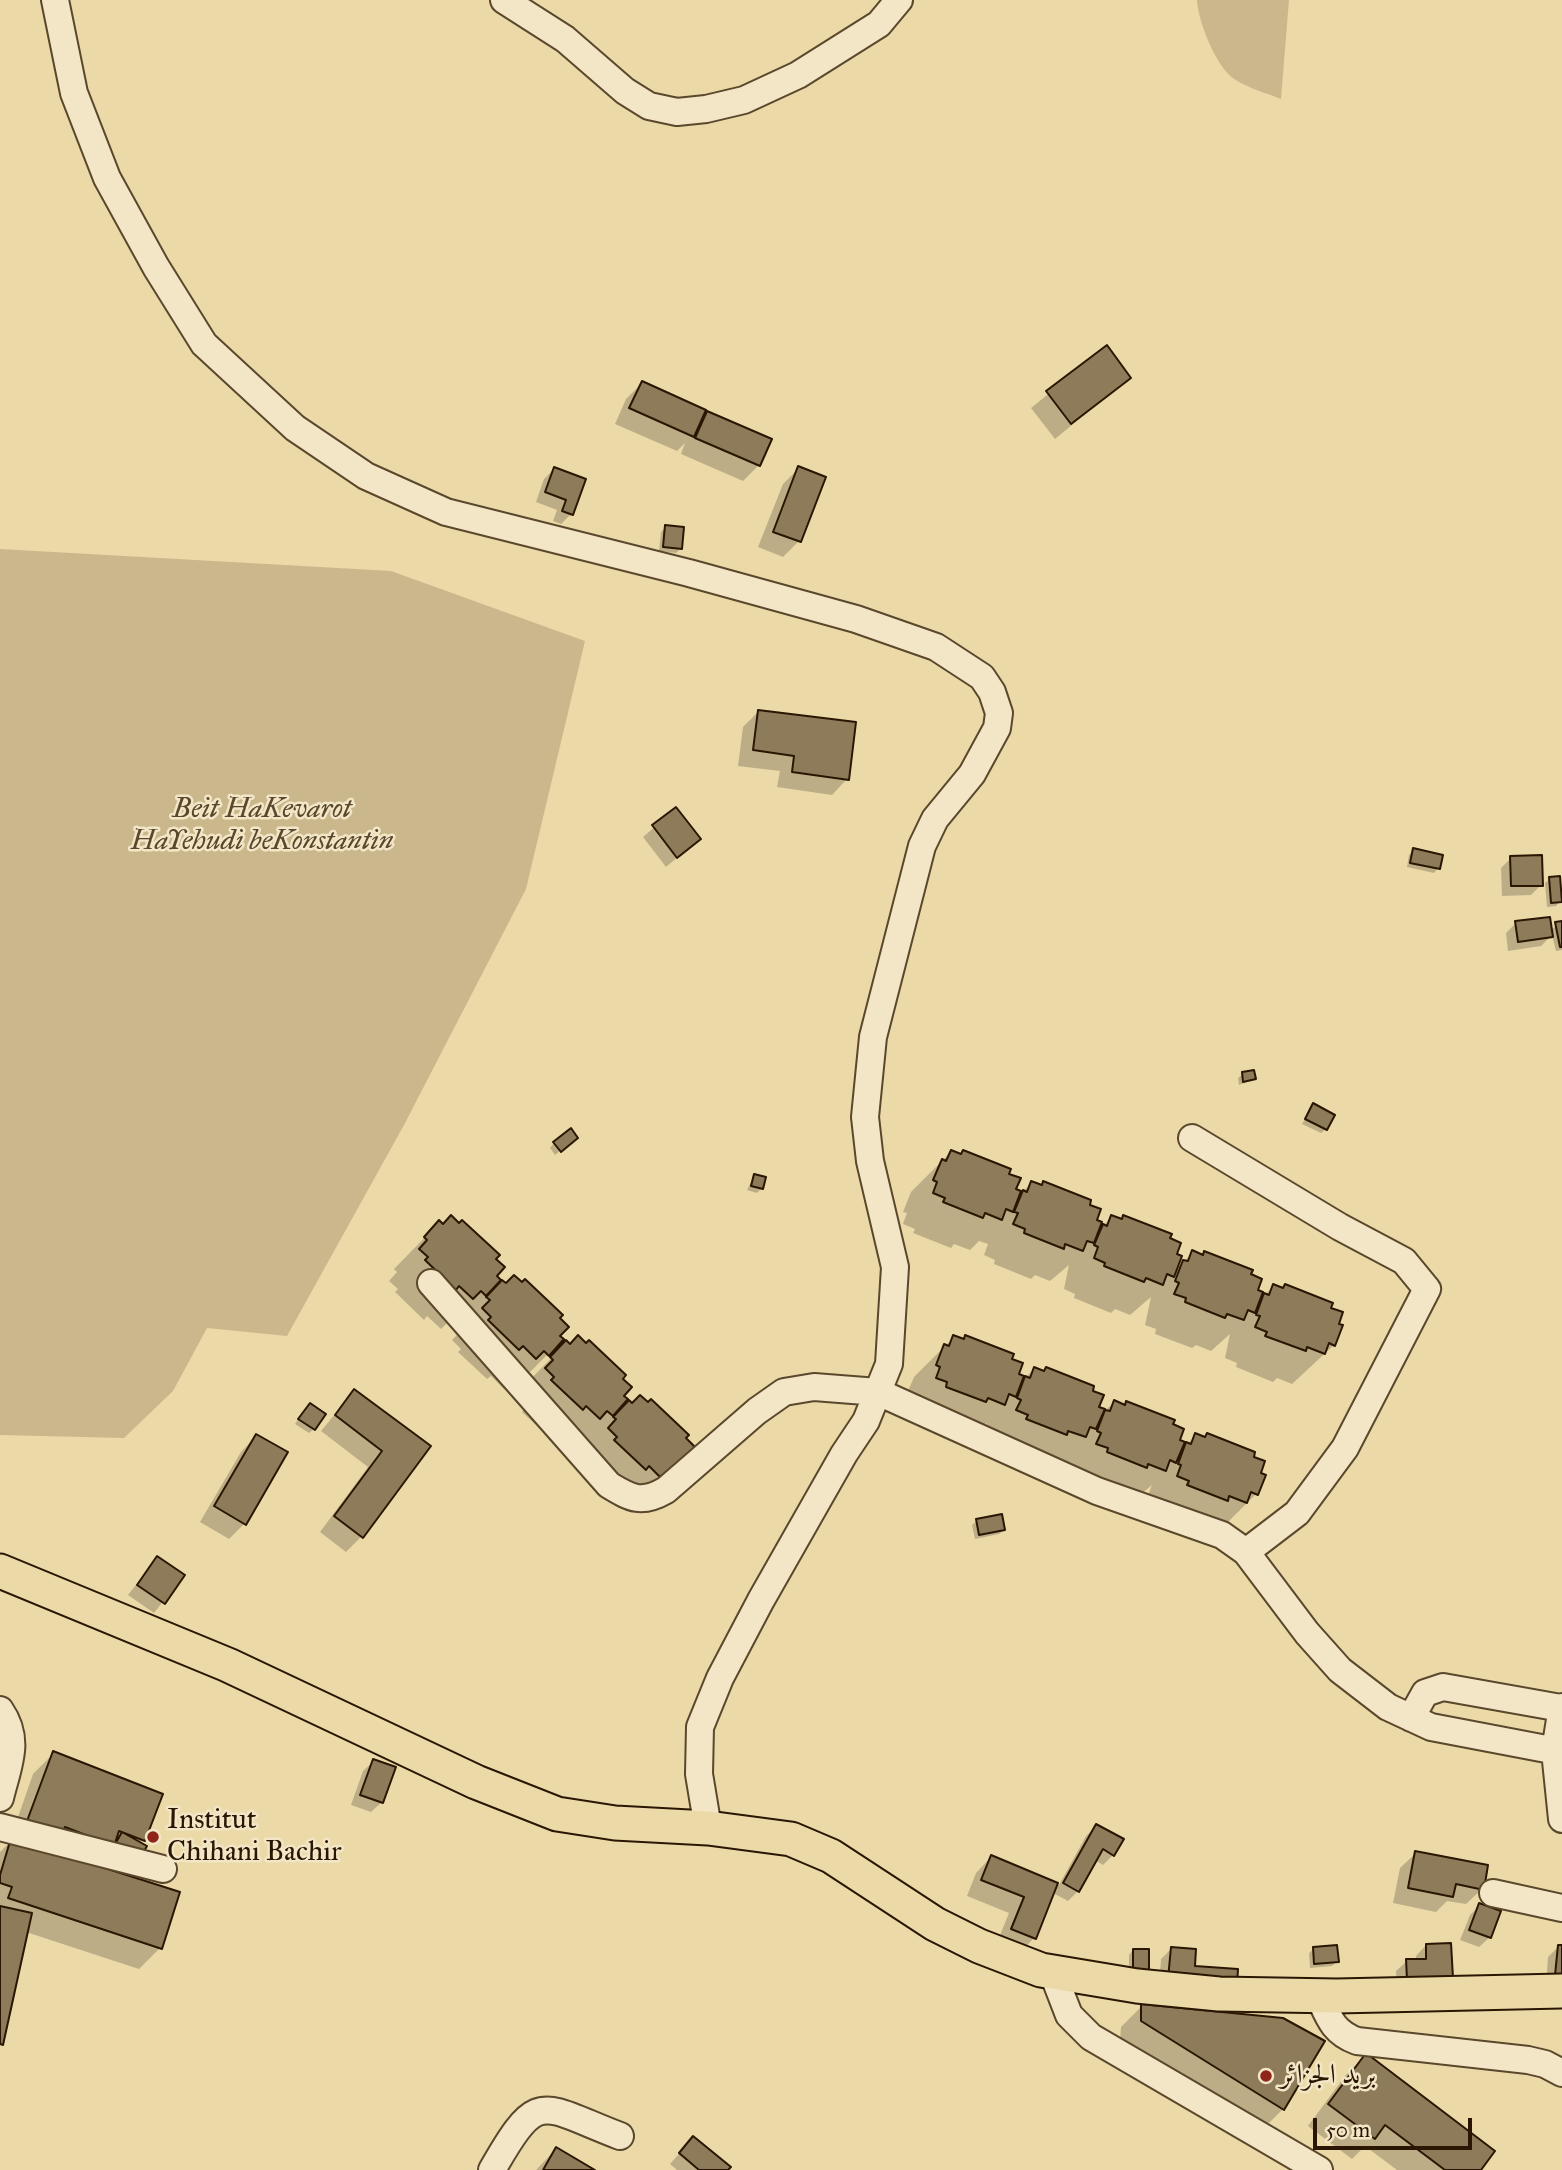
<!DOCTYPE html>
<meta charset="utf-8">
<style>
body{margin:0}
#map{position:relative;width:1562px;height:2170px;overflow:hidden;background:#ebd9a8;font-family:"IM FELL Great Primer",serif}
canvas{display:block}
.scale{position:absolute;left:1313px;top:2118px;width:159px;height:32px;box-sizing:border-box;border:4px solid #2a1603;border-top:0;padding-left:9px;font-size:21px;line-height:24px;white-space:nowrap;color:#2a1603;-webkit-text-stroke:5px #f2e6c6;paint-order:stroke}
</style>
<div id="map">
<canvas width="1562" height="2170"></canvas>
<div class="scale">50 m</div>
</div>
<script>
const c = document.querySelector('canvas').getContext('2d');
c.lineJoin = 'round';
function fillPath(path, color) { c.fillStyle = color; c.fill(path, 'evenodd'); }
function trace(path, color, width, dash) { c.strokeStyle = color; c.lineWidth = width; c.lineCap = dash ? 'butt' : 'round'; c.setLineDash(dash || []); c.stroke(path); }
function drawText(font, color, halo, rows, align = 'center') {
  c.font = font + ' "IM FELL Great Primer",Amiri,serif'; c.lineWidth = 5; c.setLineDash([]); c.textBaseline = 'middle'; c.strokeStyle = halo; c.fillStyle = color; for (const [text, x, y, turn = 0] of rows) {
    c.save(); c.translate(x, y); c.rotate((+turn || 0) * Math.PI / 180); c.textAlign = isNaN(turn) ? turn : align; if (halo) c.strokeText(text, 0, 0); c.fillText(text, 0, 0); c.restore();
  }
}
fillPath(new Path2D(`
 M1197,0H1289L1281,99C1266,93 1248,88 1234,79C1216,67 1198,21 1197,0Z
 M0,549L391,571L585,641L526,889L404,1125L287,1336L207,1328L173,1391L124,1438L0,1435Z`), '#cab88c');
fillPath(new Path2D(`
 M1106,347L1129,378L1055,439L1031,408Z
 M642,383L700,421L708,413L759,465L743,481L681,454L685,443L677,451L615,424L626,399Z
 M799,468L824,478L799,541L783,557L758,547L783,484Z
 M554,469L583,480L571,514L561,524L553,521L557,510L536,502L544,479Z
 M666,527L681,548L676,553L659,551L661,532Z
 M759,711L847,779L832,795L777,787L780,771L738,766L743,727Z
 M676,809L699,839L666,867L643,837Z
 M1414,850L1438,868L1434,873L1407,867L1409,855Z
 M1511,858L1541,885L1531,895L1502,896L1501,868Z
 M1550,879L1560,901L1556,906L1547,907L1545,883Z
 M1516,923L1550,930L1562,923V950L1556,951L1552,935L1541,946L1508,951L1506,933Z
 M1243,1074L1254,1079L1239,1085L1238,1078Z
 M1313,1106L1326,1129L1321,1133L1302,1124Z
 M571,1142L555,1155L550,1148L554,1143Z
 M951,1152L1007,1175L1014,1190L1021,1193L1032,1183L1040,1186L1044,1183L1087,1206L1096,1233L1112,1217L1120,1220L1124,1217L1167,1239L1175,1255L1174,1271L1193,1253L1201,1256L1205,1253L1249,1275L1256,1303L1274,1286L1329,1309L1334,1345L1292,1384L1277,1378L1273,1382L1236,1367L1237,1363L1225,1358L1230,1334L1211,1351L1196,1345L1192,1348L1155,1334L1156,1329L1145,1325L1151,1297L1130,1315L1115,1309L1111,1313L1074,1298L1075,1294L1064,1289L1069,1265L1050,1281L1035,1275L1031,1279L994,1264L995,1260L984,1255L988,1244L979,1241L970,1250L954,1244L951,1248L913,1233L915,1229L903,1224L907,1213L903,1212L911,1192Z
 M754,1176L762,1188L757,1193L747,1190Z
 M439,1223L494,1259L495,1276L501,1282L557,1318L558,1336L548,1354L517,1385L512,1381L504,1389L491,1376L487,1379L458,1352L461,1349L452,1340L460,1332L449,1321L441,1329L427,1316L424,1320L395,1292L398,1289L389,1281L397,1272L394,1269Z
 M954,1337L963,1340L966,1337L1010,1360L1017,1375L1025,1378L1034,1369L1104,1411L1115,1402L1123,1406L1127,1403L1171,1425L1179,1452L1196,1435L1256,1494L1225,1525L1148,1495L1152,1485L1133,1501L1066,1475L1071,1464L1061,1459L1053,1467L987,1429V1423L983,1427L906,1396L914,1377Z
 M566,1343L621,1379L622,1396L632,1406L674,1474L617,1496L554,1436L551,1439L522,1412L524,1409L515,1400L523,1392L521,1389Z
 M354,1391L428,1446L362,1536L346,1552L320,1532L368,1467L321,1431Z
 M305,1409L314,1429L309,1433L295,1424Z
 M256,1436L244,1524L229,1539L200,1522L241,1452Z
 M977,1521L1004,1530L999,1534L975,1539L972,1525Z
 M157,1558L183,1576L154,1613L128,1595Z
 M54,1753L144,1840L91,1865L160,1948L139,1969L26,1932L0,2046V1852L9,1843L33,1774Z
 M374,1761L382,1802L371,1812L351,1805L363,1771Z
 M1096,1826L1113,1855L1103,1865L1095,1860L1078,1891L1068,1901L1053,1893L1034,1938L1019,1954L996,1945L1009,1913L967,1896L976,1873L991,1857L1059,1885L1086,1836Z
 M1416,1853L1482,1889L1466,1904L1447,1901L1436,1912L1393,1903L1400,1868Z
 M1480,1905L1490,1937L1479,1947L1460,1940L1470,1915Z
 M1449,1944L1397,1989L1396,1971L1407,1961H1416V1956L1426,1945Z
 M1558,1947H1562V1987L1546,1985L1548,1957Z
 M1171,1949L1194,1951L1159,1989L1161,1959Z
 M1314,1949L1337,1961L1332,1966L1310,1968L1309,1953Z
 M1133,1950H1147L1129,1980V1955Z
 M1142,2006L1323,2042L1283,2109L1262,2130L1120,2042L1121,2027Z
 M1366,2055L1478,2170H1397L1365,2146L1352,2159L1308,2126L1345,2076Z
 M693,2138L726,2170H677L670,2164Z
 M556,2149L591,2170H536Z`), '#0003');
const building = new Path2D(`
 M1107,345L1131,378L1071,424L1046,391Z
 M642,381L706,410L694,437L629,408Z
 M707,411L772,439L760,466L695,438Z
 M798,466L826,477L801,542L773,532Z
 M554,467L586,479L573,515L562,511L566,500L545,492Z
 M665,525L684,527L682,549L663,547Z
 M758,710L856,722L849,780L792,772L794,756L753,750Z
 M676,807L701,839L677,858L652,825Z
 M1413,848L1443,855L1440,869L1410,863Z
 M1542,855L1543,886H1511L1510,856Z
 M1560,876L1562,902L1551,903L1549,877Z
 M1550,917L1553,937L1518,942L1515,921Z
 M1562,921V947H1560L1555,922Z
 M1254,1070L1256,1079L1243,1082L1242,1072Z
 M1313,1103L1335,1115L1327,1130L1305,1119Z
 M571,1128L578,1138L561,1152L553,1142Z
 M951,1150L961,1154L963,1150L1011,1169L1009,1174L1021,1178L1016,1189L1021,1191L1013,1212L1006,1209L1002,1220L985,1213L983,1218L943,1202L945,1198L933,1193L937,1182L933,1180L942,1159L946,1161Z
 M754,1174L766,1177L763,1189L751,1186Z
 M1031,1181L1042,1185L1043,1181L1091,1200L1090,1205L1101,1209L1097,1220L1102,1222L1094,1243L1087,1241L1083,1251L1065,1244L1064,1249L1024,1233L1025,1229L1013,1224L1018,1213L1014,1212L1023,1190L1027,1192Z
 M451,1215L459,1223L462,1220L500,1255L496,1259L505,1267L497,1276L501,1280L486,1296L481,1291L473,1299L459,1286L456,1290L425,1260L428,1257L419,1249L427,1240L424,1237L439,1220L443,1224Z
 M1111,1215L1122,1219L1123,1215L1172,1234L1170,1238L1181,1243L1177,1254L1182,1256L1174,1277L1167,1274L1163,1285L1146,1278L1144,1282L1104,1266L1105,1263L1094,1258L1098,1247L1094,1245L1103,1224L1107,1226Z
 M1192,1250L1203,1255L1204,1251L1253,1270L1251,1274L1262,1279L1258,1290L1263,1292L1255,1313L1248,1310L1244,1320L1227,1314L1225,1318L1185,1302L1186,1298L1174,1294L1179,1283L1175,1281L1183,1260L1188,1261Z
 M514,1275L522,1282L525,1279L563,1315L560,1318L569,1327L560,1336L564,1339L549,1356L544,1351L536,1359L523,1346L519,1350L488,1320L491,1317L482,1308L490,1300L486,1297L502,1280L506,1283Z
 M1273,1284L1283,1288L1285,1284L1333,1303L1331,1308L1343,1312L1339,1324L1343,1325L1335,1346L1329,1343L1325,1354L1307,1347L1306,1351L1265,1336L1267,1332L1255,1327L1260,1316L1256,1315L1264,1293L1269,1295Z
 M578,1335L586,1343L589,1340L626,1375L623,1379L632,1387L624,1396L628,1399L613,1416L607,1411L600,1419L586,1406L583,1410L551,1380L554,1377L545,1368L553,1360L550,1357L566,1340L570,1344Z
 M953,1335L964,1339L965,1335L1014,1354L1012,1359L1023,1363L1019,1374L1024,1376L1016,1397L1009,1394L1005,1405L988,1398L986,1402L946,1387L947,1382L936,1378L940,1367L936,1365L944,1344L949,1346Z
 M1034,1367L1044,1371L1046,1367L1094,1386L1093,1391L1104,1395L1099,1407L1105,1409L1096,1429L1090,1427L1086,1437L1068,1431L1067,1435L1026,1419L1028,1415L1016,1410L1021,1400L1017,1398L1025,1376L1030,1378Z
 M354,1389L431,1446L363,1538L334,1516L382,1451L335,1415Z
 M640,1395L648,1402L651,1399L689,1435L686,1438L695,1447L662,1479L649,1466L646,1470L614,1440L617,1437L608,1428L616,1419L613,1417L629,1400L632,1403Z
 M1114,1400L1125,1405L1126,1401L1175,1420L1173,1424L1184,1429L1180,1440L1185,1442L1176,1463L1170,1460L1166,1471L1148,1464L1147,1468L1107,1452L1108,1448L1096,1444L1101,1433L1097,1431L1105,1410L1110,1411Z
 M310,1403L326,1414L315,1430L298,1419Z
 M1195,1433L1205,1437L1207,1433L1255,1452L1254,1457L1265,1461L1261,1473L1266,1475L1258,1495L1251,1492L1247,1503L1229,1496L1228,1501L1187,1485L1189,1481L1177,1476L1181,1465L1178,1464L1186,1442L1191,1444Z
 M256,1434L288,1452L246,1525L214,1506Z
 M1002,1514L1005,1530L979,1535L976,1519Z
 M157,1556L185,1575L165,1604L137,1585Z
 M53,1751L163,1794L145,1841L119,1831L114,1846L65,1827L62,1834L27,1821Z
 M373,1759L396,1767L383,1803L360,1795Z
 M1096,1824L1124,1839L1114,1856L1103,1849L1079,1892L1063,1883Z
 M122,1832L147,1846L139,1860L114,1846Z
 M11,1838L180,1892L162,1949L8,1898L12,1887L0,1883V1875Z
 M1415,1851L1488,1865L1484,1890L1456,1884L1453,1897L1408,1888Z
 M991,1855L1058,1883L1036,1939L1011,1929L1024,1897L981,1880Z
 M1479,1903L1501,1911L1491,1938L1469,1930Z
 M0,1906L32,1913L3,2045L0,2044Z
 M1451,1943L1453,1978L1407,1980L1406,1959H1426V1944Z
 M1337,1945L1339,1962L1314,1964L1313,1947Z
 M1558,1945H1562V1976L1555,1975Z
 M1171,1947L1196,1949L1195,1966L1238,1969L1237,1985L1168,1979Z
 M1133,1949H1149V1976H1133Z
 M1141,2004L1283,2018L1325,2041L1284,2110L1141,2021Z
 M1366,2053L1495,2151L1481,2170H1445L1385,2125L1375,2139L1328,2104Z
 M693,2136L731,2167L728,2170H699L679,2153Z
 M556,2147L595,2170H543Z`);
fillPath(building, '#8e7b59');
trace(building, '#2a1603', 2);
const minor = new Path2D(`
 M55,0L74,93L107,178L156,267L204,344L295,428L366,476L446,512L689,573L856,619L936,647L982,677L992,692L999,713L997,728L972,774L935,819L922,846L873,1037L865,1117L870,1161L895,1267L889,1364L866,1421L844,1454L761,1600L720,1678L700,1727L699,1774L708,1828
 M504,0L565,39L625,91L649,106L677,112L706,109L744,100L798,75L879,24L899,0
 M1192,1138L1340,1227L1404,1261L1427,1289L1345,1448L1297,1513L1246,1552
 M431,1283L609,1485C632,1499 642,1504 666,1490L757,1411L784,1392L814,1387L878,1392L1097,1491L1222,1535L1246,1552L1307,1633L1340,1670L1388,1707L1431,1727L1562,1752
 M1562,1707L1555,1751L1562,1819
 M0,1710C21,1740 8,1765 0,1798
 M1411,1718L1425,1693L1443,1687L1561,1708
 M0,1827L163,1869
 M1493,1893L1562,1908
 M1052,1971L1069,2015L1091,2037L1319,2170
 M1319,1996C1329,2018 1333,2032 1357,2041L1528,2060L1545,2064L1562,2073
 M492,2170C539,2088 539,2105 620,2136`);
const major = new Path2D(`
 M0,1571L228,1665L476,1782L557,1814L615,1823L708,1828L791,1839L831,1856L935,1924L979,1946L1041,1970L1137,1986L1219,1994L1337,1996L1562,1991`);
trace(minor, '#5a472c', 30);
trace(major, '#2a1603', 37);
trace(minor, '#f2e6c6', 26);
trace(major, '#ebd9a8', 33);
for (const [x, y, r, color] of [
 [153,1837,7,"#8f2418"],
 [1266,2076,7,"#8f2418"]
]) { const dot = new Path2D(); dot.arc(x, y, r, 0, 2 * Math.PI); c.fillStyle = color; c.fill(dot); trace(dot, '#f2e6c6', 2.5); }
drawText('italic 28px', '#5a472c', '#f2e6c6', [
 ["Beit HaKevarot",262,810],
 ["HaYehudi beKonstantin",262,842]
]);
drawText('28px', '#2a1603', '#f2e6c6', [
 ["Institut",167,1821],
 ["Chihani Bachir",167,1853],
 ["بريد الجزائر",1280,2076]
], 'left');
</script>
